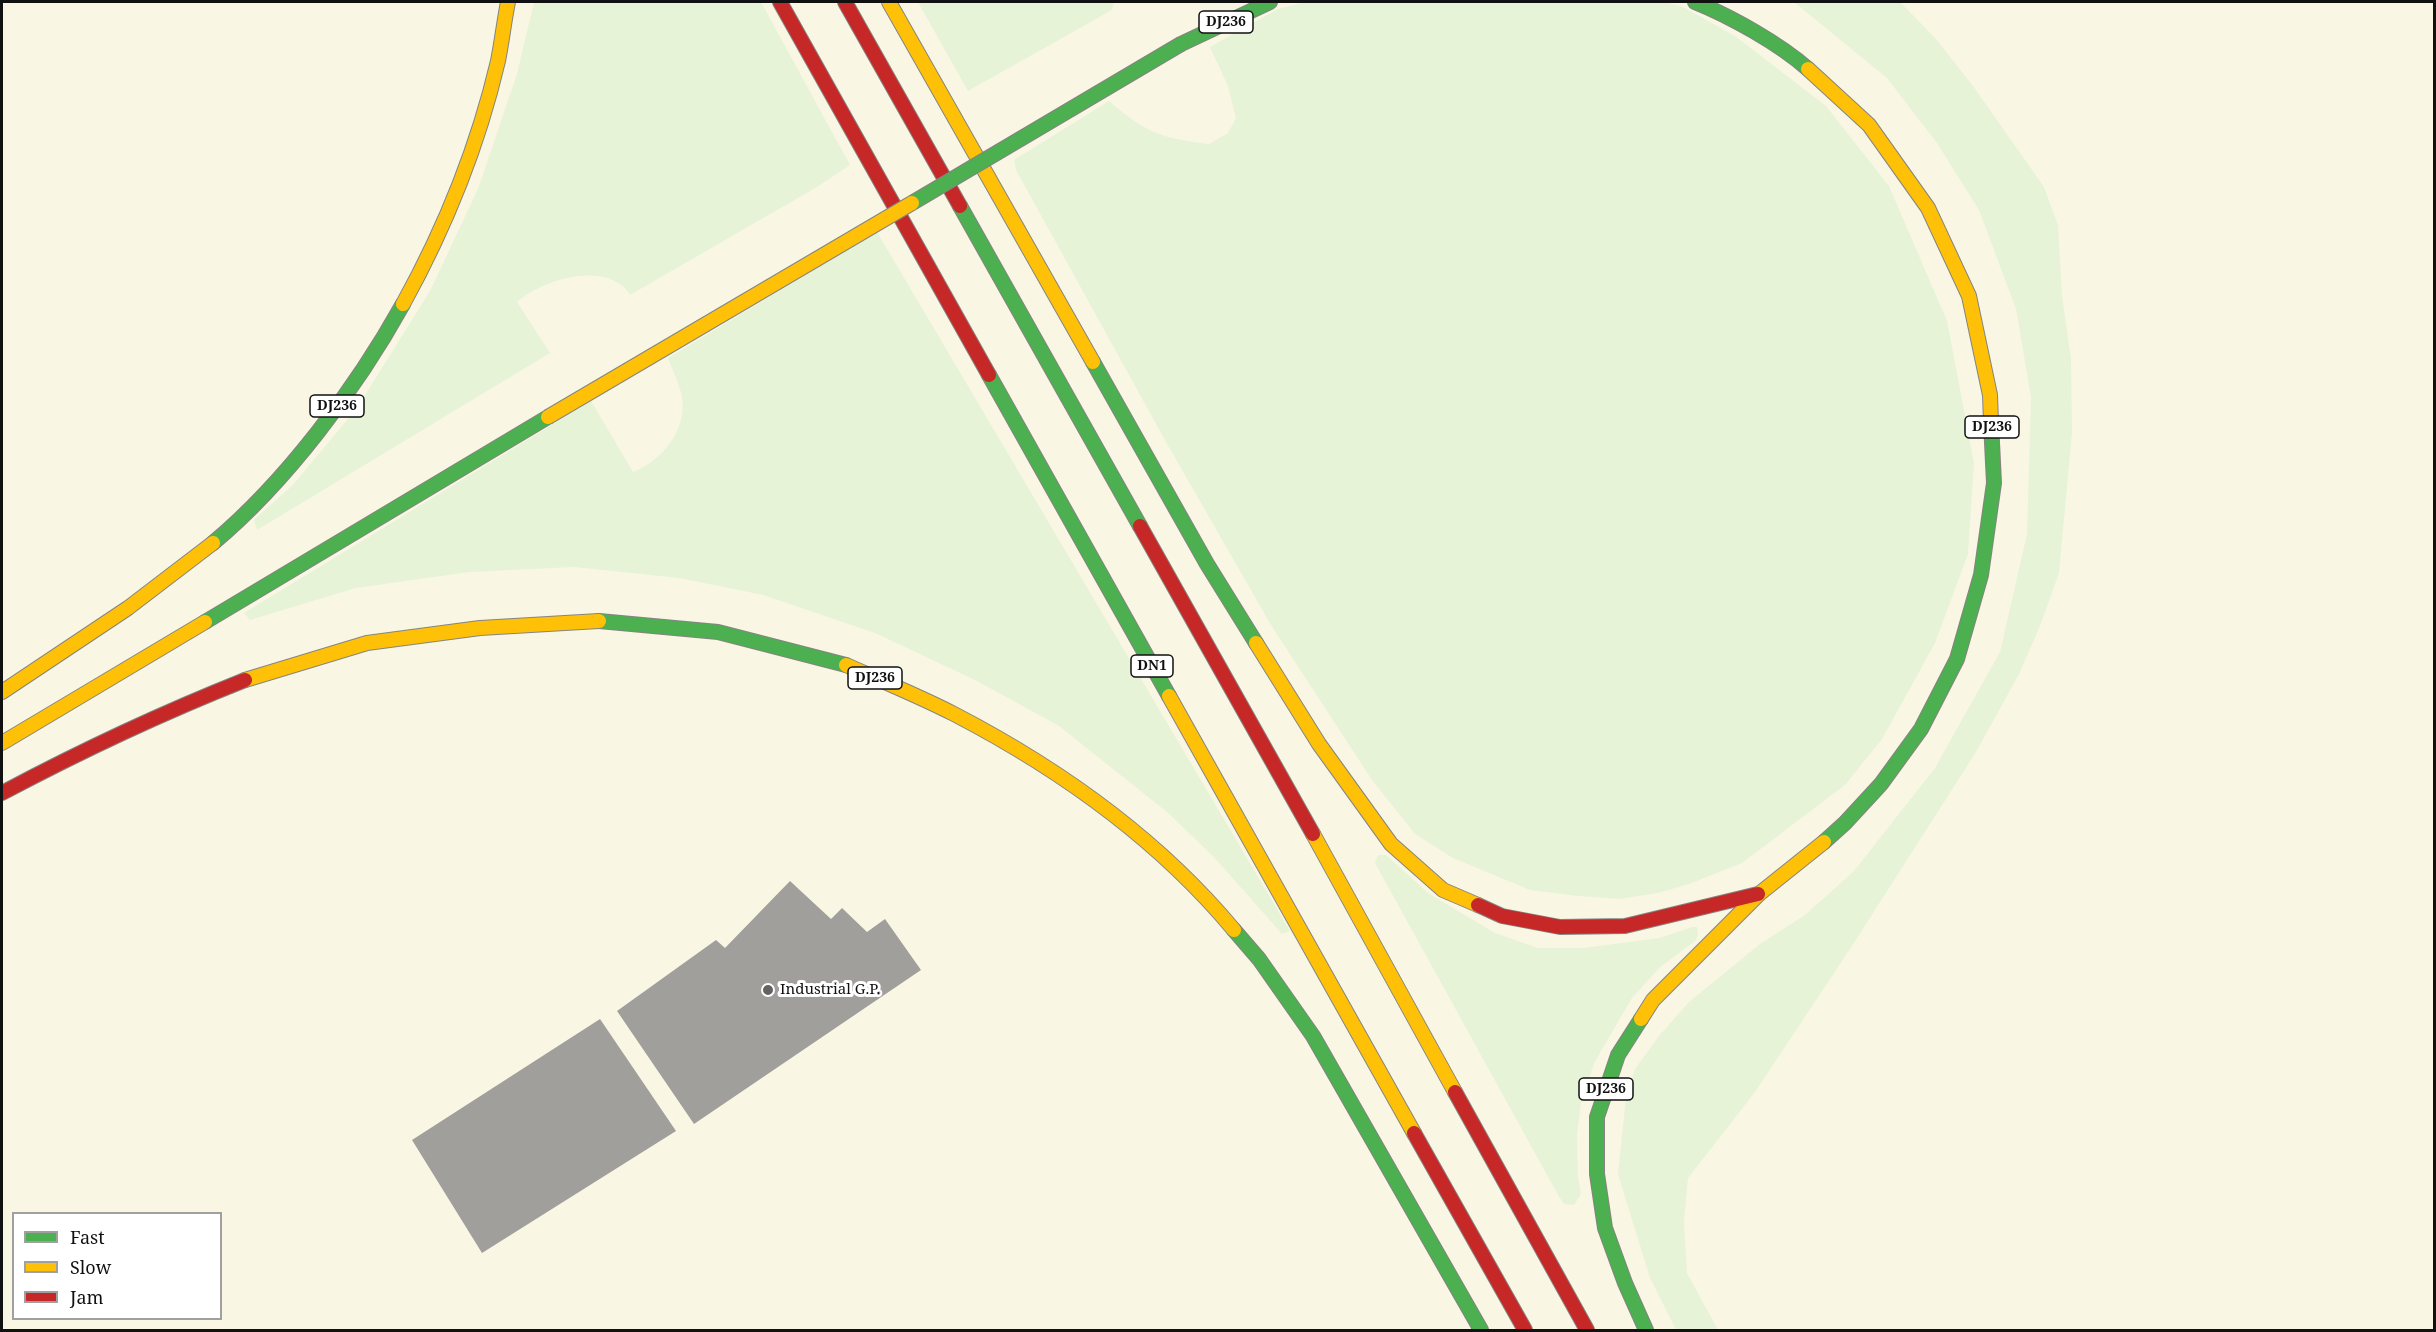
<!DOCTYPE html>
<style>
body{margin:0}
#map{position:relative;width:2436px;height:1332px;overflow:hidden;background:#fdfcf7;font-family:"Noto Serif",serif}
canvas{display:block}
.frame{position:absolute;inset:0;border:3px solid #111;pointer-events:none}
.legend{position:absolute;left:12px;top:1212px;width:210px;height:108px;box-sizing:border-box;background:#fff;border:2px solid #a0a0a0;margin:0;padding:8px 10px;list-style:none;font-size:18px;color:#111}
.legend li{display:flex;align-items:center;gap:12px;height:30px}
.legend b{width:30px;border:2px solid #a0a0a0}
</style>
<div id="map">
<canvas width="2436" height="1332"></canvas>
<div class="frame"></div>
<ul class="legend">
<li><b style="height:8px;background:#4caf50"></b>Fast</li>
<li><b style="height:8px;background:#ffc107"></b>Slow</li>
<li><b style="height:8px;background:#c62828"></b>Jam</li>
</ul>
</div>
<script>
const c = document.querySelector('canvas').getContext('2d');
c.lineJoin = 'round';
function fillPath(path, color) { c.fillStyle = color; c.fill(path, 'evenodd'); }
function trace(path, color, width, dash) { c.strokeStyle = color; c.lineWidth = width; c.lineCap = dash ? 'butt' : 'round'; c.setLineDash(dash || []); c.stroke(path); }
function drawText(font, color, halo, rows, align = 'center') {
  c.font = font + ' "Noto Serif",serif'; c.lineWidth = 6; c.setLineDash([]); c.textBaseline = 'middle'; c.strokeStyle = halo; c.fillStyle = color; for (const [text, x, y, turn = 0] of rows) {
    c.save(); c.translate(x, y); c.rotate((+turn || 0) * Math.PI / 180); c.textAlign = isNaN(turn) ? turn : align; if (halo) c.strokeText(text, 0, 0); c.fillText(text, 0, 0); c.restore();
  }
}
fillPath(new Path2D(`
 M2,2H2434V1330H2ZM14,1214H220V1318H14Z`), '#f9f7e4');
fillPath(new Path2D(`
 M534,2H761L850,165L817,187L630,295C628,292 625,287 621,285C594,264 540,281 517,302L550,353L257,530L254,520L293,485L357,408L430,291L478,189L517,74Z
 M918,2H1114L1112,10L968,91Z
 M1306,2H1665L1683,7L1735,36L1826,106L1889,186L1947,321L1974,463L1968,554L1935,643L1882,739L1845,785L1742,863L1689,884L1658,893L1619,899L1578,896L1530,890L1453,858L1415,834L1372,780L1271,625L1166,442L1016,170L1014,160L1109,101C1146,133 1161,138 1209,144L1228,133L1236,118L1228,86L1210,47L1278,9Z
 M1794,2H1900L1936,39L1973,86L2044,187L2058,225L2062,295L2071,359L2072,433L2059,573L2040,626L2019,674L1976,752L1850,949L1755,1092L1688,1178L1684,1222L1687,1273L1718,1330H1676L1650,1278L1618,1174L1626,1097L1635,1069L1659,1036L1689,1002L1760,944L1805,915L1854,871L1935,768L2000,652L2027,534L2031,397L2016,309L1979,210L1937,143L1887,78Z
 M877,232L1290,931L1282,934L1214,857L1167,812L1059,726L975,680L875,633L763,595L679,578L574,567L470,572L356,588L250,620L244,613L591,401L633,472C661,461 687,431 682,398C680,385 673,371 668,358Z
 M1378,855H1386L1428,893L1495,933L1538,948H1583L1659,938L1692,927H1697L1698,935L1695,941L1659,968L1632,998L1594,1063L1581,1103L1577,1136L1578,1177L1581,1194L1574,1205L1564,1204L1557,1193L1375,863Z`), '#e7f3d7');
fillPath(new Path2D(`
 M790,881L831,919L842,908L867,932L885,919L921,970L694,1124L617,1011L716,940L725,948Z
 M600,1019L676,1131L482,1253L412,1140Z`), '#a19f9c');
const fast = new Path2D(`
 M1695,2C1730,16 1780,44 1808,69
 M1181,44L1270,2
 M960,206L1140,526
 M1093,362L1207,564L1256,643
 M989,375L1169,696
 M213,543C286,482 357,387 403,304
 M599,621L718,632L846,665
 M205,622L548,417
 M1824,842L1845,823L1881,784L1921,729L1957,659L1981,575L1994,483L1991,422
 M1234,930L1259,959L1313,1036L1481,1330
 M1641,1019L1618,1055L1597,1117V1174L1605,1228L1625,1283L1646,1330`);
const slow = new Path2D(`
 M889,2L1093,362
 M1808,69L1869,125L1928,208L1969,296L1990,395L1991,422
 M403,304C445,228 478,146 498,61C502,41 504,22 508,2
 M1256,643L1319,744L1391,844L1443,890L1478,905
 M846,665C882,681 919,696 954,714C1058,768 1159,840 1234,930
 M245,680L367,643L480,628L599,621
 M2,692L128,608L213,543
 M1169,696L1414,1133
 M2,743L205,622
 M1313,834L1455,1092
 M1641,1019L1653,1000L1759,894L1824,842`);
const jam = new Path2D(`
 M780,2L989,375
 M845,2L960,206
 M1140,526L1313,834
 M2,793C81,751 162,713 245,680
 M1478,905L1502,916L1560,927L1625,926L1758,894
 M1455,1092L1587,1330
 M1414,1133L1525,1330`);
trace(fast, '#858482', 16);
trace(slow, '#858482', 16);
trace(jam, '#858482', 16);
trace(fast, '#4caf50', 14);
trace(slow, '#ffc107', 14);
trace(jam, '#c62828', 14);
const fastBridge = new Path2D(`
 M912,203L1181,44`);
const slowBridge = new Path2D(`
 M548,417L912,203`);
trace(fastBridge, '#858482', 16, []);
trace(slowBridge, '#858482', 16, []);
trace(fastBridge, '#4caf50', 14);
trace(slowBridge, '#ffc107', 14);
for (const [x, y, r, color] of [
 [768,990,6,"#646362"]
]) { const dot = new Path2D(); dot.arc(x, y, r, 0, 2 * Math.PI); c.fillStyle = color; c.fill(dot); trace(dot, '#fff', 2); }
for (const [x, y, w] of [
 [1226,22,54],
 [337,406,54],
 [1992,427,54],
 [1152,666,42],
 [875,678,54],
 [1606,1089,54]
]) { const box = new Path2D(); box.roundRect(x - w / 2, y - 11, w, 22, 4.5); c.fillStyle = '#fff'; c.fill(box); trace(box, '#111', 1.5); }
drawText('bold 14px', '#111', null, [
 ["DJ236",1226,22],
 ["DJ236",337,406],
 ["DJ236",1992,427],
 ["DN1",1152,666],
 ["DJ236",875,678],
 ["DJ236",1606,1089]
]);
drawText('15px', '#111', '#fff', [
 ["Industrial G.P.",780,990]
], 'left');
</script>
